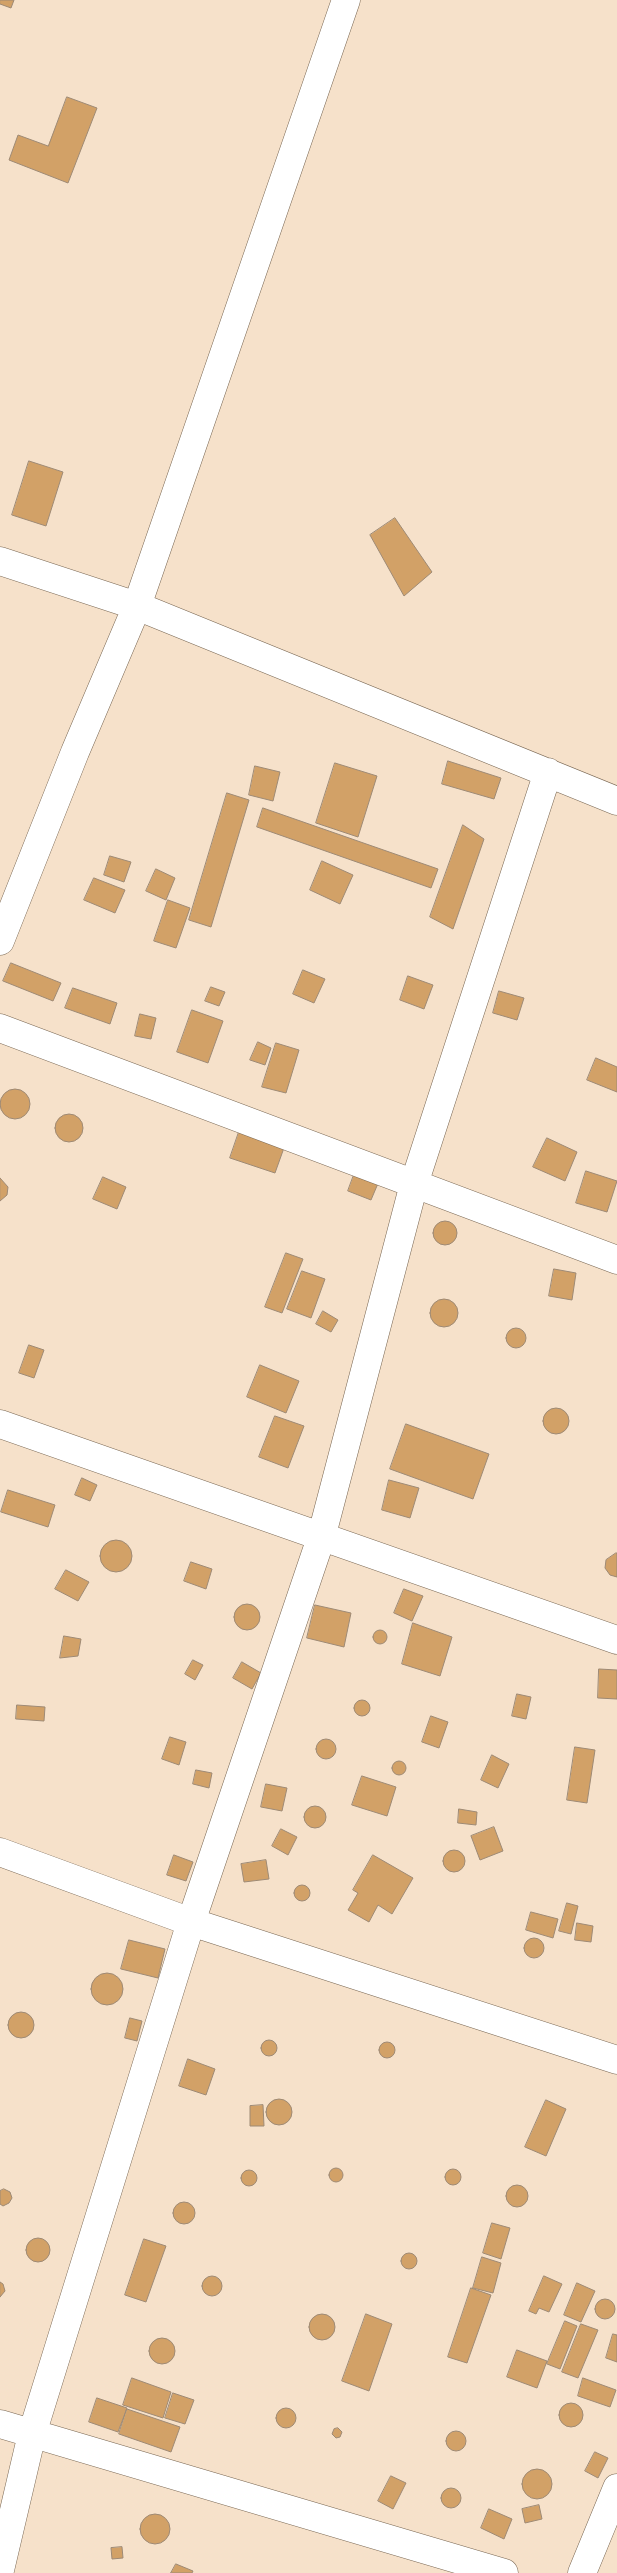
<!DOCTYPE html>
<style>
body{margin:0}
canvas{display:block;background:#f6e1ca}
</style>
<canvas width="617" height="2573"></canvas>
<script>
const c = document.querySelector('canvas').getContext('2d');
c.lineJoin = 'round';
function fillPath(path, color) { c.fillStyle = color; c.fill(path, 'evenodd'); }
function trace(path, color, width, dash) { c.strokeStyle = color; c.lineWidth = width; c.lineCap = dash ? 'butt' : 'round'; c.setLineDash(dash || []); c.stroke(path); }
const building = new Path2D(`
 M0,0H14L11,8L0,4Z
 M67,97L97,108L68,183L9,160L18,135L48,146Z
 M29,461L63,472L46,526L12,515Z
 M395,518L432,572L404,596L370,535Z
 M448,761L501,778L494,799L442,784Z
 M335,763L377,776L358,837L316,823Z
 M255,766L280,772L273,801L249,795Z
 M227,793L249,800L211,927L189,920Z
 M263,808L438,869L431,888L257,827Z
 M463,825L484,839L453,929L430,917Z
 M110,856L131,862L124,882L104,875Z
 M322,861L353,875L340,904L310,890Z
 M156,869L175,878L166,900L146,891Z
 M94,878L125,890L115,913L84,900Z
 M168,900L190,908L176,948L154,941Z
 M11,963L61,983L53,1001L3,981Z
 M303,970L325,979L314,1003L293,994Z
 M408,976L433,985L424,1009L400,1000Z
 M211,987L225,992L219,1006L205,1001Z
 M73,988L117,1003L110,1024L65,1008Z
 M499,991L524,998L517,1020L493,1013Z
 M192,1010L223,1021L208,1063L177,1052Z
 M140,1014L156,1018L151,1039L135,1036Z
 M258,1042L271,1048L265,1065L250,1060Z
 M276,1043L299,1050L286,1093L262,1087Z
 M596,1058L617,1067V1092L587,1080Z
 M0 1104a15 15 0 1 1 30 0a15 15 0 1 1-30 0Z
 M55 1128a14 14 0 1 1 28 0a14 14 0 1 1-28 0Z
 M240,1129L285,1145L275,1173L230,1158Z
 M547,1138L577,1152L565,1181L533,1167Z
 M586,1171L617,1181L607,1212L576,1203Z
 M355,1172L379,1181L371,1200L348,1191Z
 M103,1177L126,1187L117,1209L93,1199Z
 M0,1178L8,1187L7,1195L0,1201Z
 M433 1233a12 12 0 1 1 24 0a12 12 0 1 1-24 0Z
 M286,1253L303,1259L282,1313L265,1307Z
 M554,1269L576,1273L572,1300L549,1296Z
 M302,1271L325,1279L311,1318L287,1309Z
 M430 1313a14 14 0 1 1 28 0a14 14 0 1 1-28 0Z
 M323,1311L338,1320L331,1332L316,1324Z
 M506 1338a10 10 0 1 1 20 0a10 10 0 1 1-20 0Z
 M29,1345L44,1350L34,1378L19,1373Z
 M260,1365L299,1381L286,1413L247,1397Z
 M543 1421a13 13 0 1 1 26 0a13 13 0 1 1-26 0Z
 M275,1416L304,1426L288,1468L259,1457Z
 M406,1424L489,1454L473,1499L390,1469Z
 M82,1478L97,1485L90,1501L75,1495Z
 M389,1480L419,1488L410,1518L382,1510Z
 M8,1490L55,1505L48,1527L1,1512Z
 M100 1556a16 16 0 1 1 32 0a16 16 0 1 1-32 0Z
 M616,1553H617V1577L610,1575L605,1568L606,1560Z
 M191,1562L212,1569L206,1589L184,1581Z
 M66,1570L89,1582L78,1601L55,1589Z
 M404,1589L423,1596L412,1621L394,1613Z
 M234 1617a13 13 0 1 1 26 0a13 13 0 1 1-26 0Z
 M315,1605L351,1613L344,1647L307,1638Z
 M413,1623L452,1637L440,1676L402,1664Z
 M373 1637a7 7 0 1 1 14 0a7 7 0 1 1-14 0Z
 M64,1636L81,1639L78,1656L60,1658Z
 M193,1660L203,1665L195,1680L185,1674Z
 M242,1662L261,1673L252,1689L233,1678Z
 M599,1669L617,1670V1699L598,1698Z
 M517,1694L531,1697L526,1719L512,1716Z
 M354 1708a8 8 0 1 1 16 0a8 8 0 1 1-16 0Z
 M17,1705L45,1707L44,1721L16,1719Z
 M431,1716L448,1722L439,1748L422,1742Z
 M170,1737L186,1742L179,1765L162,1759Z
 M316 1749a10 10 0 1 1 20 0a10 10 0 1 1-20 0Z
 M575,1747L595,1750L587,1803L567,1800Z
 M492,1755L509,1764L498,1788L481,1780Z
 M392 1768a7 7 0 1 1 14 0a7 7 0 1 1-14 0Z
 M196,1770L212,1773L209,1788L193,1784Z
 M362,1776L396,1787L387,1816L352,1805Z
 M266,1784L287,1788L282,1811L261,1807Z
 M304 1817a11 11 0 1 1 22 0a11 11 0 1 1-22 0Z
 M459,1809L477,1812L476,1825L458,1823Z
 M494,1827L503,1851L480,1860L471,1836Z
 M281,1829L297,1837L288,1855L272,1846Z
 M443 1861a11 11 0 1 1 22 0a11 11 0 1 1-22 0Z
 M174,1855L193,1862L186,1881L167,1875Z
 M373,1855L413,1878L392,1914L378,1905L369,1922L348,1910L358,1893L353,1890Z
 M266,1860L269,1879L244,1882L241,1864Z
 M294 1893a8 8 0 1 1 16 0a8 8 0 1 1-16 0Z
 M567,1903L578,1906L571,1934L559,1931Z
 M531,1912L558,1919L553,1938L526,1930Z
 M577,1923L593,1926L591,1942L575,1940Z
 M524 1948a10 10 0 1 1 20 0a10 10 0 1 1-20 0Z
 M129,1940L165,1949L158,1978L121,1969Z
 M91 1989a16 16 0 1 1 32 0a16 16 0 1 1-32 0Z
 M8 2025a13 13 0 1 1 26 0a13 13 0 1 1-26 0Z
 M130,2018L142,2021L137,2041L125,2038Z
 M261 2048a8 8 0 1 1 16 0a8 8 0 1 1-16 0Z
 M379 2050a8 8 0 1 1 16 0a8 8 0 1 1-16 0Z
 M188,2059L215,2069L206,2095L179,2086Z
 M266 2112a13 13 0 1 1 26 0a13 13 0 1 1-26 0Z
 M546,2100L566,2109L546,2156L525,2147Z
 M263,2105L264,2126H250V2106Z
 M329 2175a7 7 0 1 1 14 0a7 7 0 1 1-14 0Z
 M445 2177a8 8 0 1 1 16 0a8 8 0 1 1-16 0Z
 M241 2178a8 8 0 1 1 16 0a8 8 0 1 1-16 0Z
 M506 2196a11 11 0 1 1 22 0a11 11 0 1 1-22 0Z
 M4,2189L10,2192L12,2198L9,2203L3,2206L0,2204V2191Z
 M173 2213a11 11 0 1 1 22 0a11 11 0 1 1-22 0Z
 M492,2223L510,2228L501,2259L483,2253Z
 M26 2250a12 12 0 1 1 24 0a12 12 0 1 1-24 0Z
 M144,2239L166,2246L146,2302L125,2295Z
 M401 2261a8 8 0 1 1 16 0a8 8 0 1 1-16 0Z
 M482,2257L501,2263L493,2293L473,2288Z
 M202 2286a10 10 0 1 1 20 0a10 10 0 1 1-20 0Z
 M544,2276L562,2284L549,2312L539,2308L536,2314L529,2311Z
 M0,2282L3,2284L5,2291L0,2297Z
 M577,2283L595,2291L581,2322L564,2315Z
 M471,2288L491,2295L467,2363L448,2357Z
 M595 2309a10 10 0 1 1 20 0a10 10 0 1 1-20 0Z
 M366,2314L392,2324L369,2391L342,2381Z
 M309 2327a13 13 0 1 1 26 0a13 13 0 1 1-26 0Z
 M565,2321L577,2326L560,2369L547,2364Z
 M581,2324L598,2330L578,2378L562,2372Z
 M613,2334L617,2335V2362L606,2358Z
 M149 2351a13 13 0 1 1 26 0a13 13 0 1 1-26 0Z
 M517,2350L547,2361L537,2388L507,2377Z
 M132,2378L171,2392L163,2418L123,2405Z
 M583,2378L616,2390L610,2407L578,2396Z
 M173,2393L194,2400L185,2424L165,2418Z
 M97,2398L127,2408L118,2432L89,2422Z
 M559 2415a12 12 0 1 1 24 0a12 12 0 1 1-24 0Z
 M276 2418a10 10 0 1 1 20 0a10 10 0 1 1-20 0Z
 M127,2409L180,2427L171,2452L119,2434Z
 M338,2428L342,2432L340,2437L336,2438L332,2434L334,2429Z
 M446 2441a10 10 0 1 1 20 0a10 10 0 1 1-20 0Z
 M595,2452L608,2458L598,2478L585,2471Z
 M522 2484a15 15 0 1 1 30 0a15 15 0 1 1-30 0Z
 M391,2476L406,2483L393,2509L378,2501Z
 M441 2498a10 10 0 1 1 20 0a10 10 0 1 1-20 0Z
 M539,2505L542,2519L525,2523L522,2509Z
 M489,2509L512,2519L504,2539L481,2528Z
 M140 2529a15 15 0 1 1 30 0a15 15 0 1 1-30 0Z
 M122,2547L123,2558L112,2559L111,2548Z
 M176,2564L193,2571L192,2573H171Z`);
fillPath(building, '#d2a167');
trace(building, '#9e8a75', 1);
const minor = new Path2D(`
 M0,561L137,606L617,801
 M0,941L75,752L137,606L346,0
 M0,1028L617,1260
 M0,1424L617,1640
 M0,1852L191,1922L617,2060
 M0,2424L504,2573
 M0,2570L32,2434L191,1922L321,1538L414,1184L548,772
 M582,2573L617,2488`);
trace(minor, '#7a6854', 29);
trace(minor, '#fff', 28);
</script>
